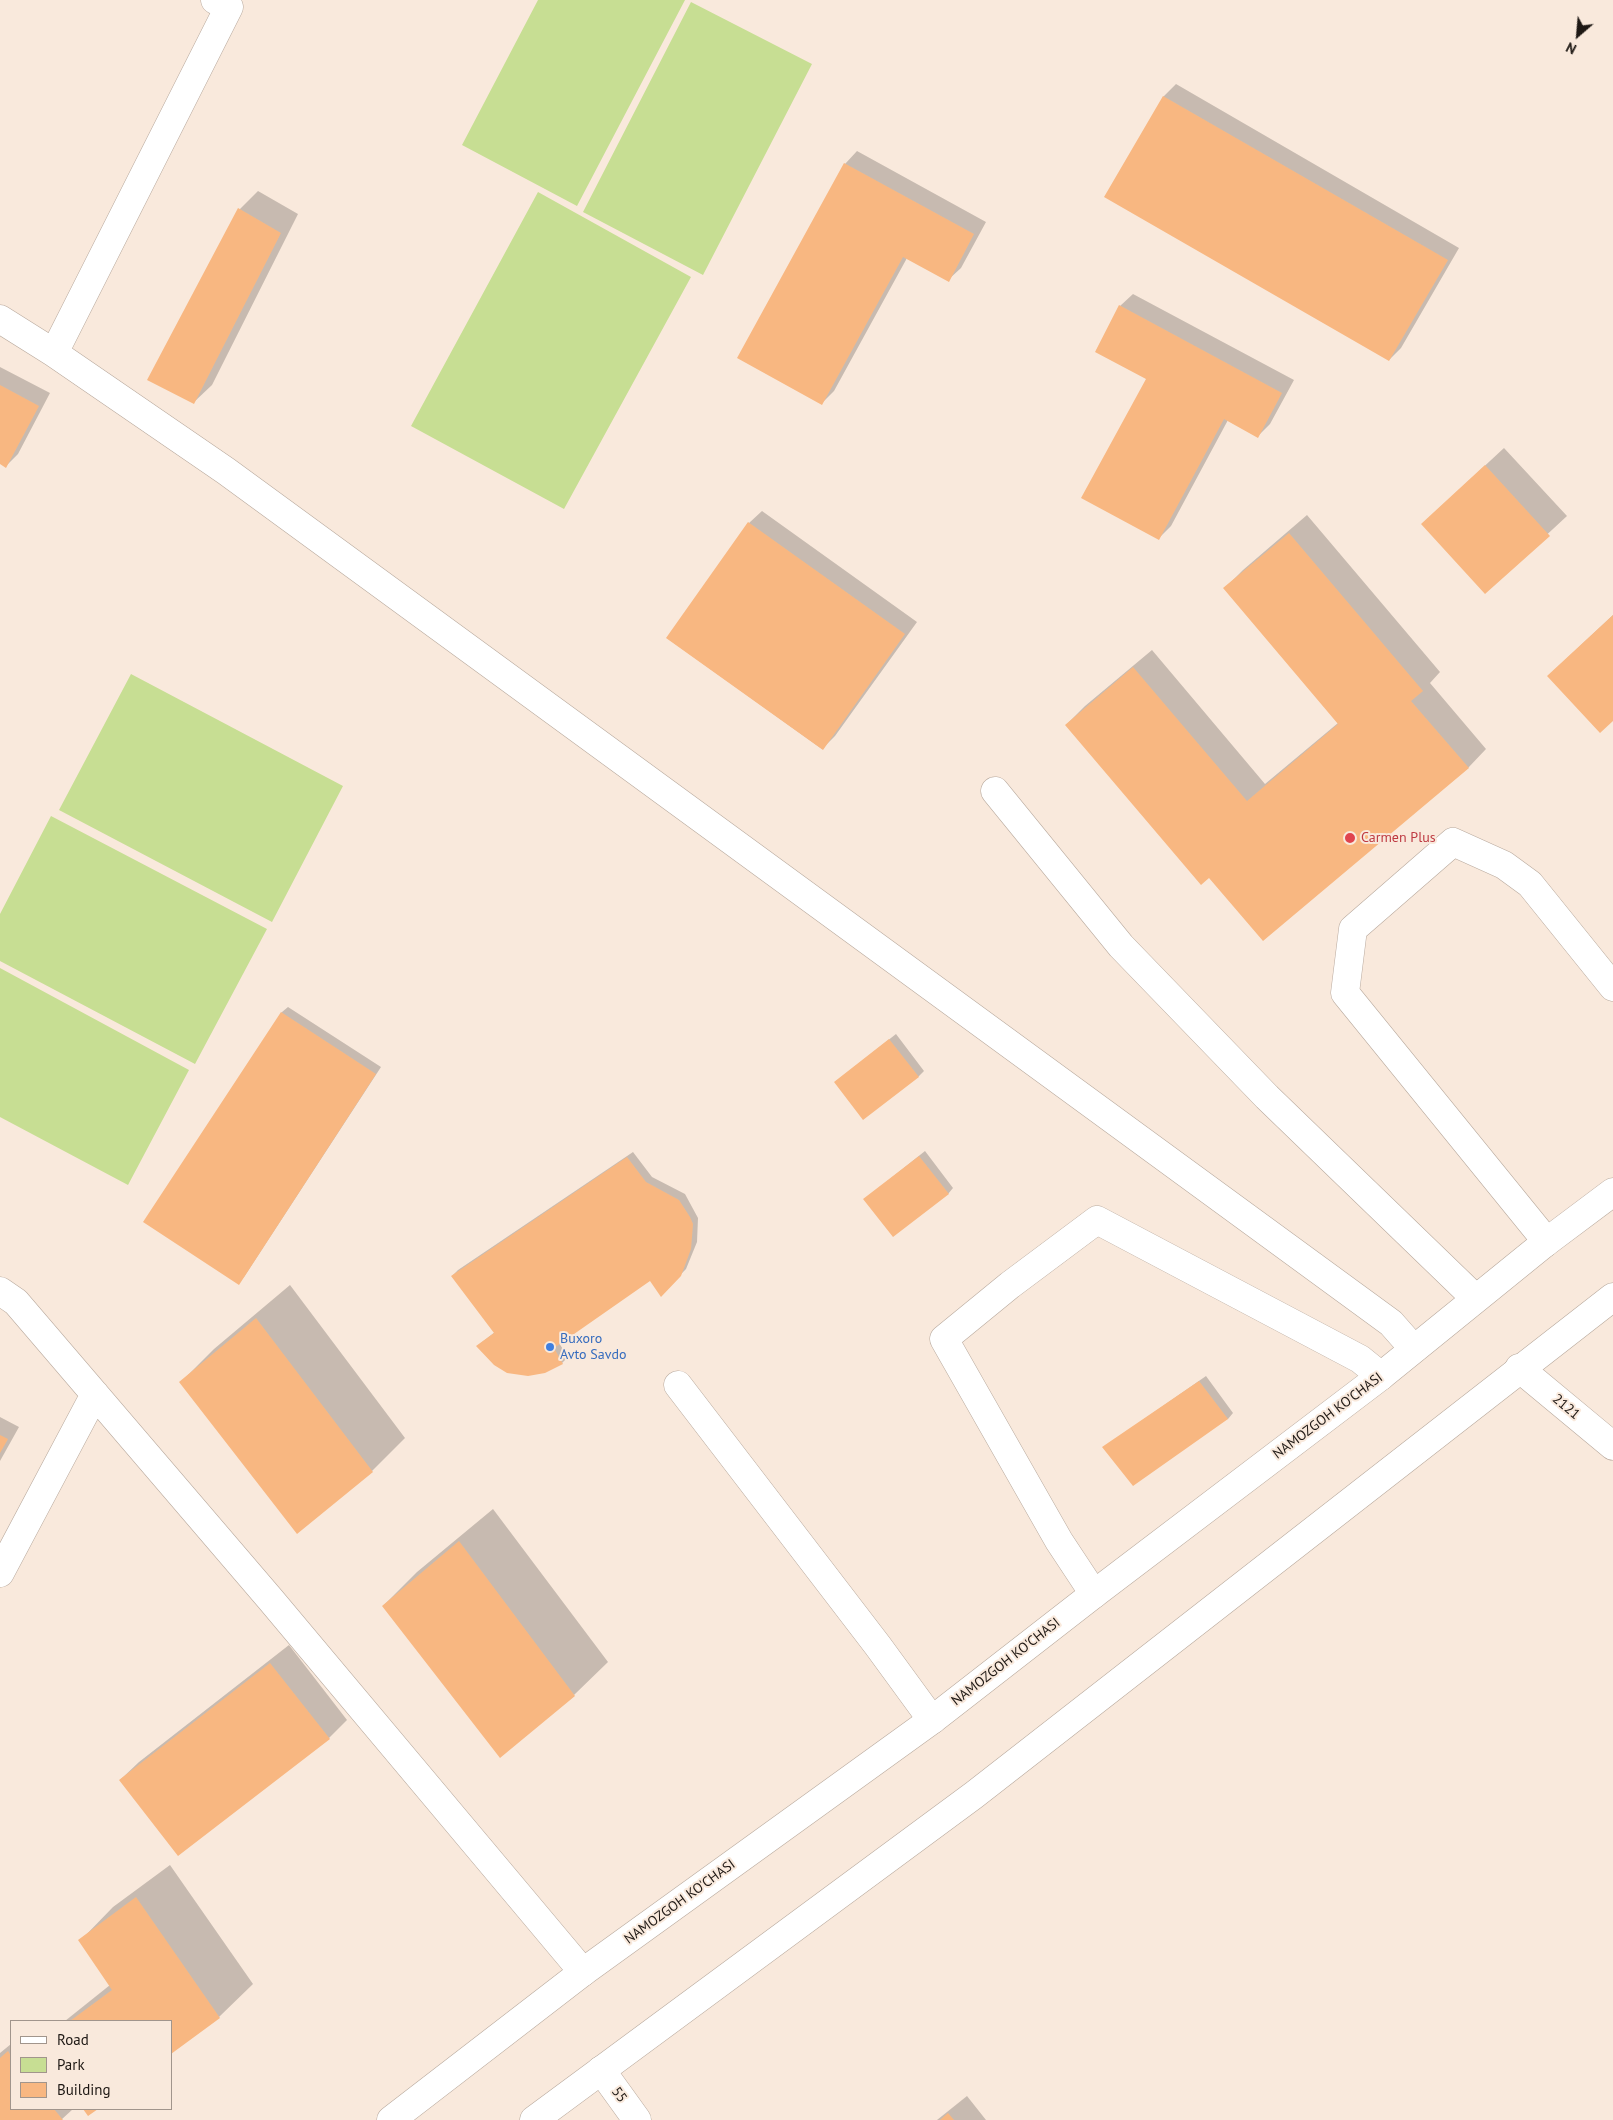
<!DOCTYPE html>
<style>
body{margin:0}
#map{position:relative;width:1613px;height:2120px;overflow:hidden;background:#f9e9dc;font-family:"PT Sans",sans-serif}
canvas{display:block}
.legend{position:absolute;left:10px;top:2020px;width:162px;height:90px;box-sizing:border-box;background:#f9e9dc;border:1px solid #a1958c;margin:0;padding:6px 9px;list-style:none;font-size:15px;color:#1e1814}
.legend li{display:flex;align-items:center;gap:10px;height:25px}
.legend b{width:25px;border:1px solid #a1958c}
.north{position:absolute;left:1553px;top:10px;width:50px;height:50px;-webkit-text-stroke:4px #f9e9dc;paint-order:stroke;rotate:207deg;font-size:14px;font-weight:700;line-height:20px;text-align:center;color:#1e1814}
.north::after{content:'';display:block;margin:auto;width:18px;height:22px;background:#1e1814;clip-path:polygon(50% 0,100% 100%,50% 72%,0 100%)}
</style>
<div id="map">
<canvas width="1613" height="2120"></canvas>
<ul class="legend">
<li><b style="height:6px;background:#fff"></b>Road</li>
<li><b style="height:14px;background:#c7de93"></b>Park</li>
<li><b style="height:14px;background:#f8b781"></b>Building</li>
</ul>
<div class="north">N</div>
</div>
<script>
const c = document.querySelector('canvas').getContext('2d');
c.lineJoin = 'round';
function fillPath(path, color) { c.fillStyle = color; c.fill(path, 'evenodd'); }
function trace(path, color, width, dash) { c.strokeStyle = color; c.lineWidth = width; c.lineCap = dash ? 'butt' : 'round'; c.setLineDash(dash || []); c.stroke(path); }
function drawText(font, color, halo, rows, align = 'center') {
  c.font = font + ' "PT Sans",sans-serif'; c.lineWidth = 4; c.setLineDash([]); c.textBaseline = 'middle'; c.strokeStyle = halo; c.fillStyle = color; for (const [text, x, y, turn = 0] of rows) {
    c.save(); c.translate(x, y); c.rotate((+turn || 0) * Math.PI / 180); c.textAlign = isNaN(turn) ? turn : align; if (halo) c.strokeText(text, 0, 0); c.fillText(text, 0, 0); c.restore();
  }
}
fillPath(new Path2D(`
 M538,0H685L577,206L462,145Z
 M691,2L812,64L703,275L583,212Z
 M538,192L691,277L564,509L411,426Z
 M131,674L343,786L272,922L59,810Z
 M51,816L267,929L195,1064L0,961V914Z
 M0,968L189,1070L128,1185L0,1117Z`), '#c7de93');
fillPath(new Path2D(`
 M1176,84L1459,248L1401,348L1389,360L1106,196L1164,96Z
 M857,151L986,222L961,268L948,280L907,258L834,391L822,403L845,164Z
 M258,191L298,214L212,385L193,403L240,209Z
 M1133,294L1294,380L1270,424L1258,436L1228,420L1171,526L1158,539L1148,379L1096,351L1120,306Z
 M0,367L50,393L18,454L6,466L0,463Z
 M1504,448L1567,516L1485,592L1422,524Z
 M762,511L917,622L835,736L822,749L667,638L749,523Z
 M1307,515L1440,672L1430,683L1486,749L1468,768L1209,877L1066,725L1085,706L1152,650L1265,784L1338,723L1225,588L1243,570Z
 M1613,615V720L1548,676Z
 M288,1007L381,1067L244,1277L238,1283L145,1221L282,1012Z
 M896,1034L924,1071L918,1077L835,1082Z
 M925,1151L953,1188L948,1194L865,1199Z
 M633,1152L652,1177L685,1194L698,1218L697,1242L686,1269L661,1295L650,1280L559,1343L568,1357L562,1363L477,1346L495,1332L452,1276L458,1270Z
 M290,1285L405,1438L372,1471L181,1382L214,1349Z
 M1206,1376L1233,1413L1228,1419L1104,1447Z
 M0,1417L19,1427L0,1461Z
 M493,1509L608,1662L574,1695L383,1606L417,1572Z
 M289,1645L347,1720L329,1738L120,1780L139,1762Z
 M170,1865L253,1984L219,2017L171,2021H65L110,1985L80,1941L113,1907Z
 M11,2044V2109H73L61,2120H0V2053Z
 M967,2096L986,2120H937Z`), '#0003');
fillPath(new Path2D(`
 M1163,96L1448,260L1389,361L1104,197Z
 M844,163L974,234L949,282L903,257L822,405L737,358Z
 M238,208L281,233L194,404L147,380Z
 M1119,305L1282,393L1258,438L1224,419L1159,540L1081,498L1146,379L1095,352Z
 M0,385L39,406L6,468L0,464Z
 M1485,465L1550,536L1485,594L1421,524Z
 M748,522L905,634L823,750L666,638Z
 M1289,533L1423,691L1411,701L1469,768L1263,941L1209,878L1201,885L1065,725L1133,667L1247,801L1338,724L1223,588Z
 M1613,615V721L1600,733L1547,676Z
 M281,1012L376,1074L239,1285L143,1222Z
 M889,1039L919,1077L863,1120L834,1082Z
 M919,1156L949,1194L893,1237L863,1199Z
 M627,1157L646,1182L679,1200L690,1217L693,1224L691,1249L681,1276L661,1297L650,1281L554,1348L563,1364L545,1373L528,1376L507,1373L494,1365L476,1346L494,1333L451,1276Z
 M256,1318L373,1472L297,1534L179,1382Z
 M1199,1381L1228,1419L1133,1486L1102,1447Z
 M0,1435L8,1439L0,1453Z
 M459,1541L575,1696L500,1758L382,1606Z
 M270,1663L330,1739L178,1856L119,1780Z
 M136,1897L220,2018L171,2054V2021H70L112,1990L78,1940Z
 M8,2051L11,2056V2109H54L63,2120H0V2058Z
 M83,2109H98L88,2116Z
 M948,2113L954,2120H940Z`), '#f8b781');
const minor = new Path2D(`
 M0,319L54,353L226,471L1391,1323L1413,1348
 M54,353L229,7L215,0
 M995,791L1121,946L1267,1097L1475,1298
 M1545,1243L1539,1232L1345,993L1353,929L1453,842L1504,865L1530,884L1613,987
 M0,1291L16,1302L271,1600L583,1972
 M1519,1368L1613,1446
 M678,1385L878,1646L932,1720
 M0,1573L95,1394
 M1094,1594L1059,1541L944,1339L1010,1285L1097,1220L1360,1359L1381,1376
 M601,2070L637,2120`);
const major = new Path2D(`
 M391,2120L583,1972L932,1720L1094,1594L1381,1376L1545,1243L1613,1192
 M534,2120L974,1795L1613,1297`);
trace(minor, '#b8a99d', 29);
trace(major, '#b8a99d', 29);
trace(minor, '#fff', 28);
trace(major, '#fff', 28);
for (const [x, y, r, color] of [
 [1350,838,6,"#e0444e"],
 [550,1347,5,"#3f7fe0"]
]) { const dot = new Path2D(); dot.arc(x, y, r, 0, 2 * Math.PI); c.fillStyle = color; c.fill(dot); trace(dot, '#f9e9dc', 2); }
drawText('14px', '#be3a42', '#f9e9dc', [
 ["Carmen Plus",1361,838]
], 'left');
drawText('14px', '#366cbe', '#f9e9dc', [
 ["Buxoro",560,1339],
 ["Avto Savdo",560,1355]
], 'left');
drawText('14px', '#1e1814', '#f9e9dc', [
 ["2121",1566,1407,40],
 ["NAMOZGOH KO'CHASI",1328,1416,-37],
 ["NAMOZGOH KO'CHASI",1006,1662,-38],
 ["NAMOZGOH KO'CHASI",680,1902,-36],
 ["55",619,2095,54]
]);
</script>
